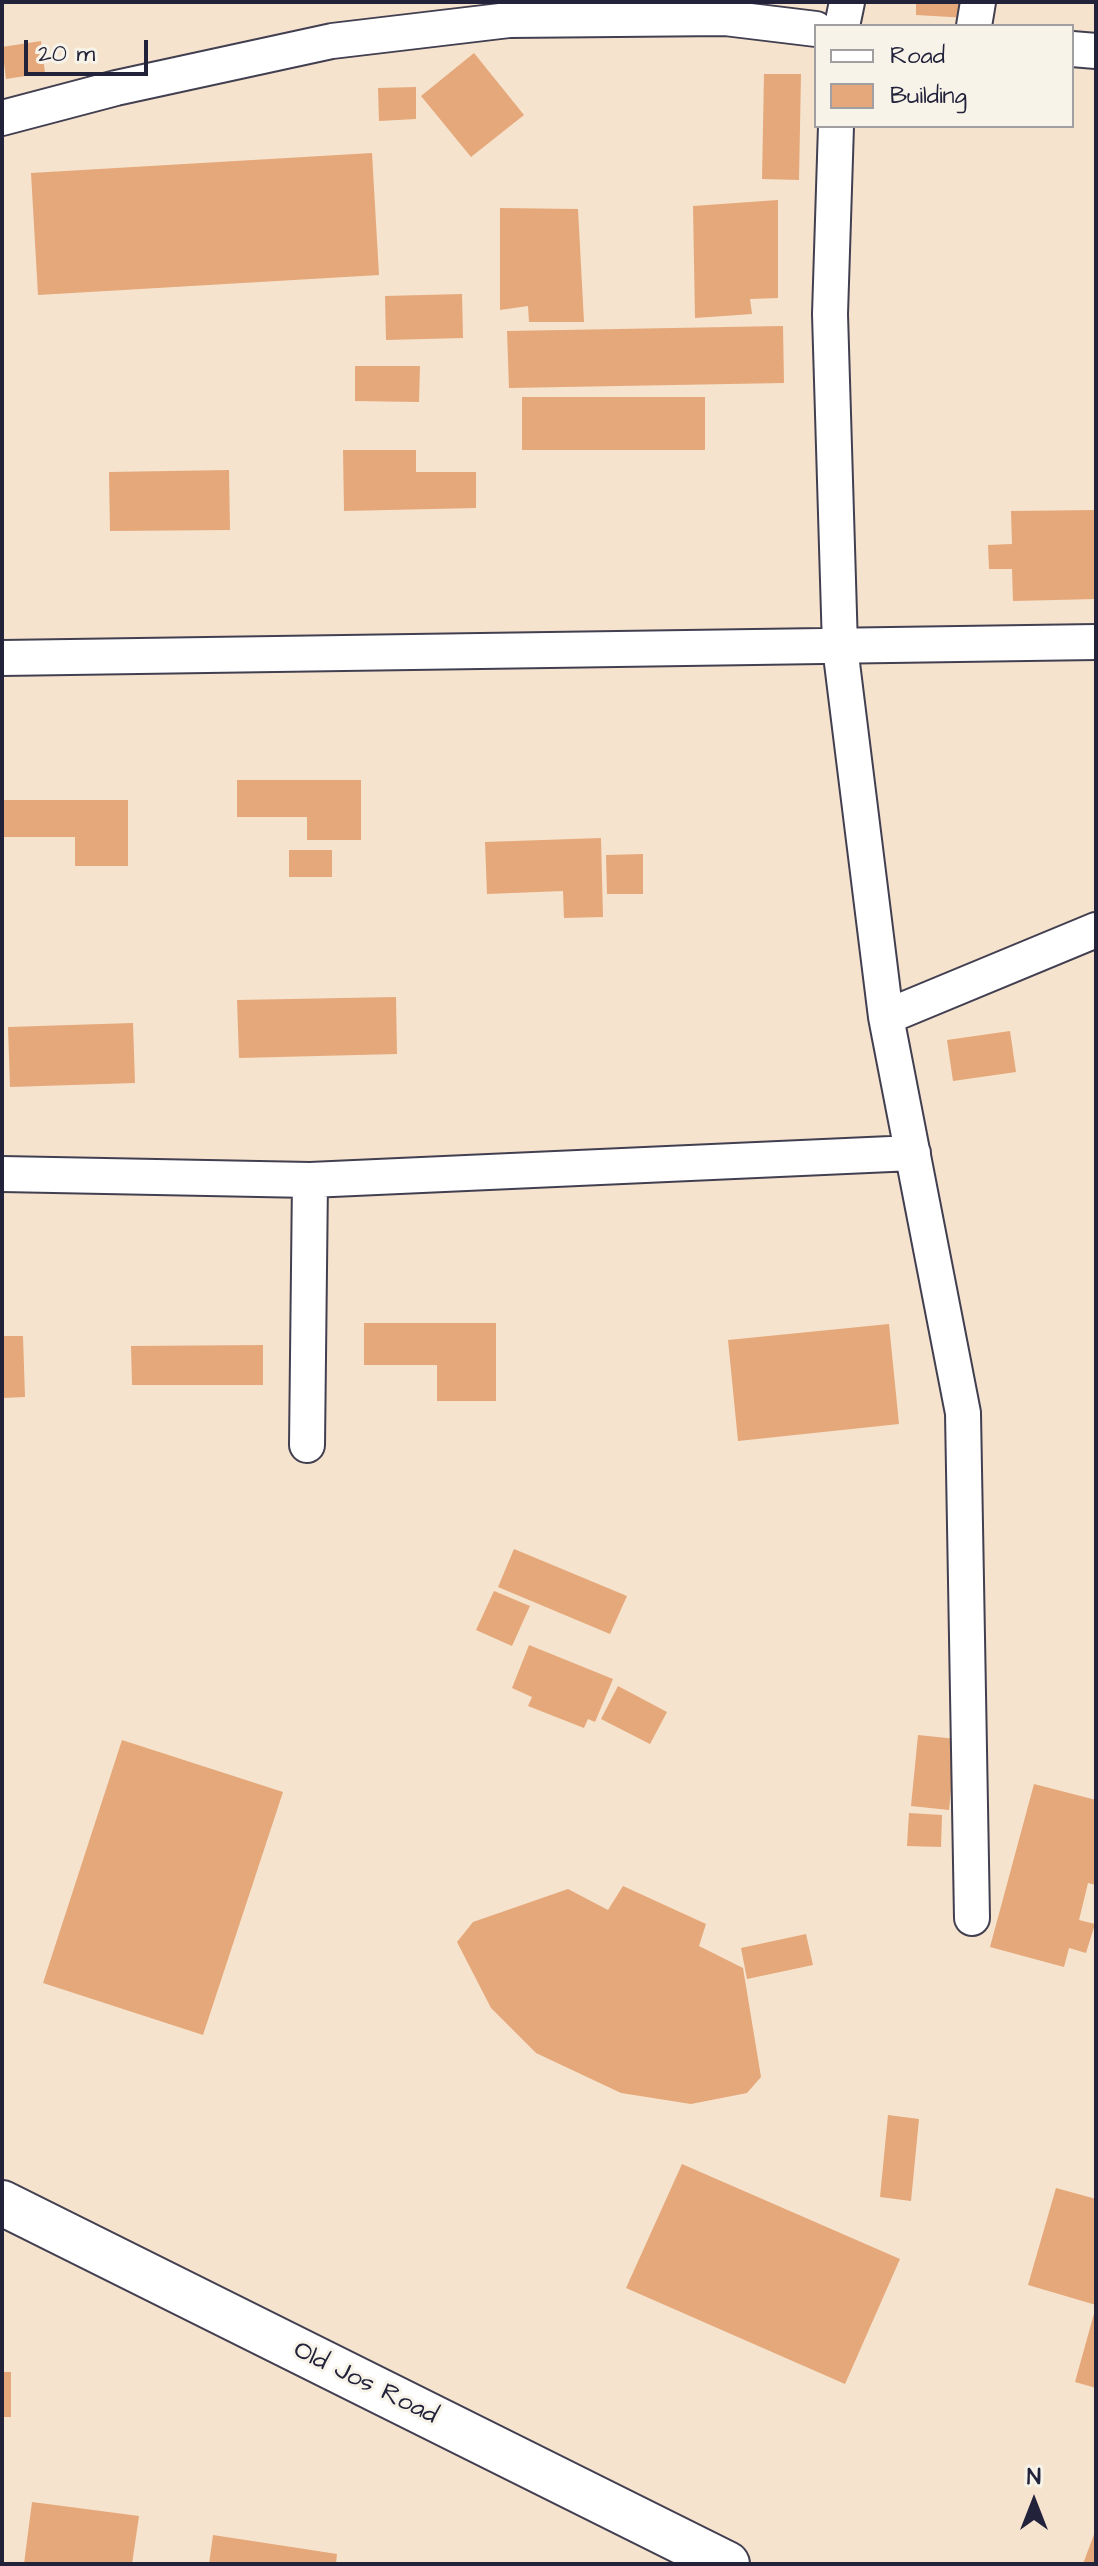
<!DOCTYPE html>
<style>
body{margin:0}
#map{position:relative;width:1098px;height:2566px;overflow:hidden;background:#f5e3cd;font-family:"Architects Daughter",sans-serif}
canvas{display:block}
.frame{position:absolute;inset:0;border:4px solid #22223b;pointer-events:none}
.legend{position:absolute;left:814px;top:24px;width:260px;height:104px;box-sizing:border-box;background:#f7f3e8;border:2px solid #a29fa3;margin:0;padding:10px 14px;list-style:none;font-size:24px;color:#22223b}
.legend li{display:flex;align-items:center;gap:16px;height:40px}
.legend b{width:40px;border:2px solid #a29fa3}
.north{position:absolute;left:994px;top:2462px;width:80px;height:80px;-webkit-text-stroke:6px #f7f3e8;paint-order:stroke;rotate:0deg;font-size:22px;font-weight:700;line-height:32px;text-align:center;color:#22223b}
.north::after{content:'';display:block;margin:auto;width:28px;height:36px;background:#22223b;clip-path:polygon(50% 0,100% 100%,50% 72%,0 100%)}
.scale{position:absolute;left:24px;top:40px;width:124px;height:36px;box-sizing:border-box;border:4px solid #22223b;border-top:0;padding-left:10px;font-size:24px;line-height:28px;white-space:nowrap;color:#22223b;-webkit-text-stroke:6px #f7f3e8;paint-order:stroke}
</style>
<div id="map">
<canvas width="1098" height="2566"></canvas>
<div class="frame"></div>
<ul class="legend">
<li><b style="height:10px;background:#fff"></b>Road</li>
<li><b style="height:22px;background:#e5a87a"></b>Building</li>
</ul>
<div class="north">N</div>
<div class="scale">20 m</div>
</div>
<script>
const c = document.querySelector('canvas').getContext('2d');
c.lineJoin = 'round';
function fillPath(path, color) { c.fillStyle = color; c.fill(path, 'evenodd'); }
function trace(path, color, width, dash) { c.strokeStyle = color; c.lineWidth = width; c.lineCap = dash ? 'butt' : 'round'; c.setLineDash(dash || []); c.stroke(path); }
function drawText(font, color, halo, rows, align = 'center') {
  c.font = font + ' "Architects Daughter",sans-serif'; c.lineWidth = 6; c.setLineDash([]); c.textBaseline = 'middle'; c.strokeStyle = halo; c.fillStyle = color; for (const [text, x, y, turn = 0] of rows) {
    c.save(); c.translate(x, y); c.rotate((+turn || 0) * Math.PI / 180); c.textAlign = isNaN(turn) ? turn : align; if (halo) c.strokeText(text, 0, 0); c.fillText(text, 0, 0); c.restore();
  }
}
fillPath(new Path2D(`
 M916,2H968V18L916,15Z
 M41,41L45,73L6,79L2,47Z
 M474,53L524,115L471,157L421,96Z
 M764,74H801L799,180L762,179Z
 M416,87V119L379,121L378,88Z
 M372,153L379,275L38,295L31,173Z
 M778,200V298L750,299L752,314L695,318L693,206Z
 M500,208L578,209L584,322H529L528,306L500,310Z
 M462,294L463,338L386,340L385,296Z
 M783,326L784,383L509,388L507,331Z
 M355,366H420L419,402L355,401Z
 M522,397H705V450H522Z
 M343,450H416V472H476V508L344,511Z
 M229,470L230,530L110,531L109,472Z
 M1096,510V599L1013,601L1012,569H989L988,545L1012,544L1011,511Z
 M237,780H361V840H307V817H237Z
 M2,800H128V866H75V837H2Z
 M601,838L603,917L564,918L563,891L487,894L485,842Z
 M289,850H332V877H289Z
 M643,854V894H607L606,855Z
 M396,997L397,1054L239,1058L237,1000Z
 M133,1023L135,1083L10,1087L8,1027Z
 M1010,1031L1016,1072L953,1081L947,1040Z
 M364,1323H496V1401H437V1365H364Z
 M889,1324L899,1424L738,1441L728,1340Z
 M2,1336H23L25,1397L2,1398Z
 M263,1345V1385H132L131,1346Z
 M514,1549L627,1596L610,1634L498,1587Z
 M494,1591L530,1606L512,1646L476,1630Z
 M529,1645L613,1679L595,1722L588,1719L584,1728L528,1706L532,1697L512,1688Z
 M618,1686L667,1712L650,1744L601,1719Z
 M918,1735L956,1739L949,1810L911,1806Z
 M122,1740L283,1792L203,2035L43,1983Z
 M1034,1784L1096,1800V1885L1088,1883L1079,1920L1095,1924L1086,1953L1069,1948L1064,1967L990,1947Z
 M909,1813L942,1815L941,1847L907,1846Z
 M623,1886L706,1924L699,1946L743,1968L761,2077L747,2093L691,2104L621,2093L536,2053L491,2008L457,1942L473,1922L568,1889L608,1910Z
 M806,1934L813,1965L747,1979L741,1948Z
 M888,2115L919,2119L911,2201L880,2197Z
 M682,2164L900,2259L845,2384L626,2288Z
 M1056,2188L1096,2199V2305L1028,2285Z
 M1095,2310H1096V2388L1075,2382Z
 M2,2372H11V2417H2Z
 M32,2502L139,2516L132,2564H24Z
 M1096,2529V2564H1083Z
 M213,2535L337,2554L336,2564H209Z`), '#e5a87a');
const minor = new Path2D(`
 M842,26L847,2
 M974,26L978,2
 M1072,49L1096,51
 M2,118L116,88L332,41L509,20L725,18L816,29
 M836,126L830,314L840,647L886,1017L963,1413L972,1918
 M2,658L1096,642
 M886,1017L1096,930
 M2,1174L310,1180L913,1153
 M307,1445L310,1180`);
const secondary = new Path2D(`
 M2,2203L727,2564`);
trace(minor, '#423f51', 38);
trace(secondary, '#423f51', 48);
trace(minor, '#fff', 34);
trace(secondary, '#fff', 44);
drawText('26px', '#22223b', '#f7f3e8', [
 ["Old Jos Road",365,2384,26]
]);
</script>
